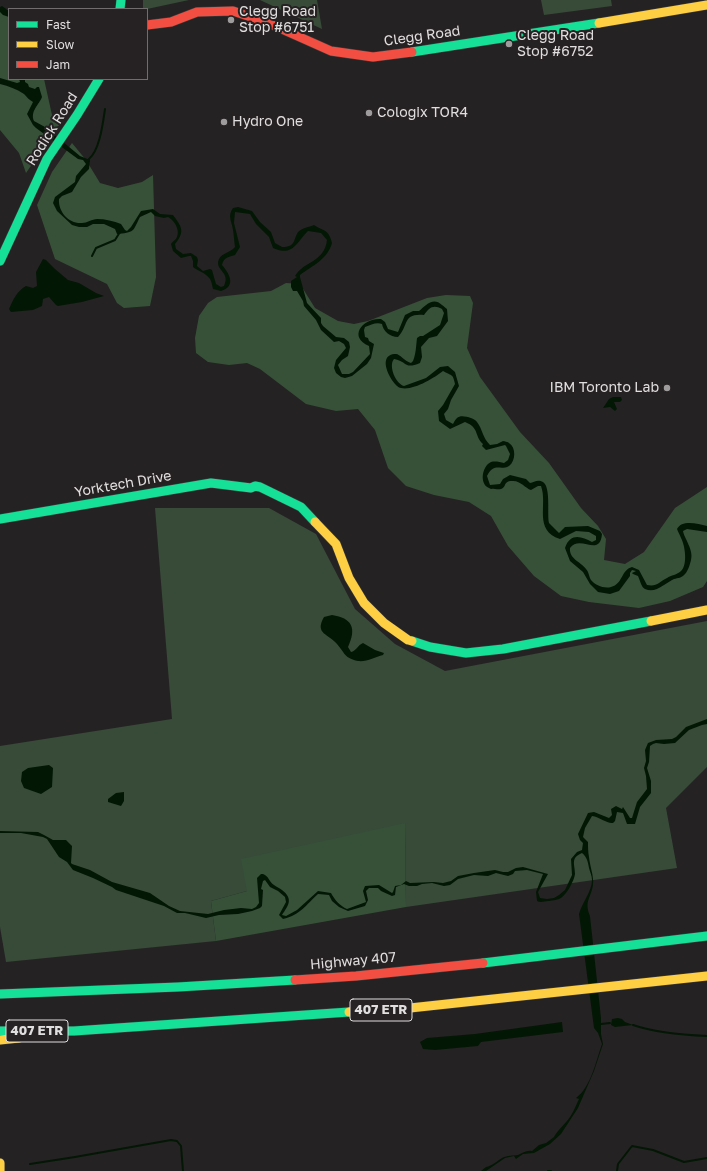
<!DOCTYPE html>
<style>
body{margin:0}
#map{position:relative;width:707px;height:1171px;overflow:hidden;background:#252223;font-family:"Golos Text",sans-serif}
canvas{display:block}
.legend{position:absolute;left:8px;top:8px;width:140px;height:72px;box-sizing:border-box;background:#262122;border:1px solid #716d6e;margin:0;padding:5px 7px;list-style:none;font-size:12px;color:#e1dedf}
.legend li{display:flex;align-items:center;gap:8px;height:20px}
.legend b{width:20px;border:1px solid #716d6e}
</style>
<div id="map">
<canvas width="707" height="1171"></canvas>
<ul class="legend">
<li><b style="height:5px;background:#16e098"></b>Fast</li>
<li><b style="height:5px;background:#ffcf43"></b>Slow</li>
<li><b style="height:5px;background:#f24e42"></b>Jam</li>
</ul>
</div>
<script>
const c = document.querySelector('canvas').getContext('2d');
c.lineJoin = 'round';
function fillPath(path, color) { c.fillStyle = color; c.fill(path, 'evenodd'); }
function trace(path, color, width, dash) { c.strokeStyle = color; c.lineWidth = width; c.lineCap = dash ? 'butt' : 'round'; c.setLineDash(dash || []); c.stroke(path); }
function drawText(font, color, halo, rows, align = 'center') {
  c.font = font + ' "Golos Text",sans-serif'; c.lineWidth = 4; c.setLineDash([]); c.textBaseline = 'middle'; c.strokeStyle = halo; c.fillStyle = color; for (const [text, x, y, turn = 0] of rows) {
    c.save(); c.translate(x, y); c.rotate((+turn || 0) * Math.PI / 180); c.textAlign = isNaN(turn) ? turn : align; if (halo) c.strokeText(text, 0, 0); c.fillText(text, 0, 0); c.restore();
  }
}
fillPath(new Path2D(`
 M143,0H189L147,9H143Z
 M260,0H317L322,29Z
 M541,0H611L612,6L544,15Z
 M155,508H269L316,534L355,609L395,644L445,671L707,621V767L666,808L677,868L406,907L405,824L247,891L211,901L216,941L6,962L0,927V746L172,719Z`), '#374b38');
fillPath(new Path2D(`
 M0,8L9,10V79H44L52,115L59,125L26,173L19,153L0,130Z
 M72,143L86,160L100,183L118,188L142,182L153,175L156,277L150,306L124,308L117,303L107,284L55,259L37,205L52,172Z
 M286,283L300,284L315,308L338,321L354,324L368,321L427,298L446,295L470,296L473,303L467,348L480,377L520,432L549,463L581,508L598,526L606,539L604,560L625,564L644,552L675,508L707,487V581L703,587L670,601L639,608L589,602L561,596L534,576L508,546L491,516L469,502L434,495L406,486L388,468L375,430L358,409L336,411L306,404L260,369L247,363L229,365L208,362L196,353L195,338L199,316L208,303L217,297L271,291Z
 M405,823L406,907L216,941L211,901L247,891L241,859Z`), '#375139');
fillPath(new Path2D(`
 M2,6L9,11V17L3,15L0,12V7Z
 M0,78L17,83L20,82L19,79H25V82L28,84L29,87L35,89L37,87H39L42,97C39,105 30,111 34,121L45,127L80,156L90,160L89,169L81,177L72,192L62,196L59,199C58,212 69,224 82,223C87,223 92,219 97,219C105,219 114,221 121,224L125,230L127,231L131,227L141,211L153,209L160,214L173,215C181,226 186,231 175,244L176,249L183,254L191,253L197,257L198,260L197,266L203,271L210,269L212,270L216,284L221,287L224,286C231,271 214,271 219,259C222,253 231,252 235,247C234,241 234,236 233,230C232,222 227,216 233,208L238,207L252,211L260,222L271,232L275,243L282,247C296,247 293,240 298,232C302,228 309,227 314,225C323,231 329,229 332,243C328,259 312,266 300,275V277L307,303L321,318V323L323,326L336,337L344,338L349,342L350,347L348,356L342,360L338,365L342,374H349L353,372L370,354L369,346C348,337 362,318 381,319L385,322L388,329L398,332L405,315L413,311H419C425,306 433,296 442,305C444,306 445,308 447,309L448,321L437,336L429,338L421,347L422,357L420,363C404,370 407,361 394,359C388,366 396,384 404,386L426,378L440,367L448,366L455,372L459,386L451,400L448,409L444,414L446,420L453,424C454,422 455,420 457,418C461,414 474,418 477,422C483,430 482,437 490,445L497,444L503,441C503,441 509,442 509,443C516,447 516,461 509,466C500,471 494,462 487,476L490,485L500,484L503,479L510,475L526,479L530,483C534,482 538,479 543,482C551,487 547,514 549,523L559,533L565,527L588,526L600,531L602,534C600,558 580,534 570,548C569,559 580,561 586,569C589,572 589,577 591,580C595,585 604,589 611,587C623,584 621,570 632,567L639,570L647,585C657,587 659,582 667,578C671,575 677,575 681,571C688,565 685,545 681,538C680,535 678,532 677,529C682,519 698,524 707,526V532L687,529L683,531C684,538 694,550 691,560C690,564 688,571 685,574C682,578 678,578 674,579C665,583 656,594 645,589C641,587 640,580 638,576L633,574L632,573L636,571L632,570L630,573V576L619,591L610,594L598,592L590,584L583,572L570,561L565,548C570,533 581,536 592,542L596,540V536L589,532L576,531L560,539C533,530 548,505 541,486H538L531,490C525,488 520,480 512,481C501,481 509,491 495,489C490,488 493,490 489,488C479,484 482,466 491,462C495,461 500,462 504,463L508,460L510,454L506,446L505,445L486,450L482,446L483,444C474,436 480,428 465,422L450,429L439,421L438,411L443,405L455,384C453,373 451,376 443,371C434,378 413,391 401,388C393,387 374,354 396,354C400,354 404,361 411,363L413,361C416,354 416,346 417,338L420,336H423L440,325L444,313L442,309C433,304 429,308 424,315C402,313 409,326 398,337C390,337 383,331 382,324C376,322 371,325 365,327L364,330L365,337L368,338L369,341L374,344L371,358L367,364L352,376L345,378L341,377L336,373L334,368L336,360L346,348L344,344L339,341L334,342L321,330L316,320L304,306L303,301L297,291H293L291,287V281L297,277L295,276C305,260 324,263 327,240L321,233L308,231C296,243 293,257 273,248L269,237L256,224L250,214L235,212L234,223L240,247L235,255C229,257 224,257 222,265C229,273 237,286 221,291L213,289C212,286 212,282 210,279C206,273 198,271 193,267V261L191,256H189L181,258L173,251L171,244C172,242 174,241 176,239C181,231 175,221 168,217L164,218L155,216L151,212L140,217C133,230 136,232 119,234H117L115,229L104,224H93L87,227H79L72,225L57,211L53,203L55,197L75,182L76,176L86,164L83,160L78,159L36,128L33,125L27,114L33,102C29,100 27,97 24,94C16,89 9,86 0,84Z
 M43,259L46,260L55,269L68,280L79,283L96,293L104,296L82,302L58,306L56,305L49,297L43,299L42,306L33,310L11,312L9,309C13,300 17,291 26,286L33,288L37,286L36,272Z
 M613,397H621L622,400L620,402H614L617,409L615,411L610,407L603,408L609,399Z
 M332,615C352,618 357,628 348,647L351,652C356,651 358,645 363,643L375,650L384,653L383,655C375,657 367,662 358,661C344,658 345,653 337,644C329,634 314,634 324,617Z
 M707,719V724L702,725L689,730L675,743L664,744L656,743L653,744L650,746L649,762L647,768L651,781V793L640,807L635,824H627L623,813L617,812L615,821L613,823C607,824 600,817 592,816L585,828L583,837L588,842C588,847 588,852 589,857C590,867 594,876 593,885C591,898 584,901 590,916L601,1018V1034L603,1044L594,1071L578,1108L561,1134L550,1144L534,1153L523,1154L516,1159L514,1156L505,1158L486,1171H481L486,1167C492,1166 497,1161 502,1158C508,1155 513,1156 518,1155C523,1153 526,1150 532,1151L539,1145L546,1143L554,1137C556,1132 567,1122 570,1117C574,1111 576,1105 579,1099L576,1098C591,1087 596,1061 602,1044L598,1033L594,1028L579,914C582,903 592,891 592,880C592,876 590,872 589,868C588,862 587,857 582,853C570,858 575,864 575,874C574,881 567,894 561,898C558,900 553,900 549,901C544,901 541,903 537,901L536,892L543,874L527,870L515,871L513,874L508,876L496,873L488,876L474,875L458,879L450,885L444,886L432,883L422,884L417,886H409L404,884L396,887L395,895L392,896L381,891L378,888H369L366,891L368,900L365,906L348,911L339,907L332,901L329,895L318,894C306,905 300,915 283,919L279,915L286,902L285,897L278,891L270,887L265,880L263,881L261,889L263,890L262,906L260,908L252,911L238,914L219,915L206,918L185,913H177L164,906L116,890L112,887L93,878L73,870L67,862L59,857L47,839L43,837L21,833H0V831L38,832L44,835L53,840H66L72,846L71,863L72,864L90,870L112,882L150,893L169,906L180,911L208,914L224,910L241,908L252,909L256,907L259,903L257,878L261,874H263C269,876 269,882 274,885C276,887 280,888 282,890C294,899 288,906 282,915L286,916L297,910L318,891L331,893C334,899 340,906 347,909L366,902L363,891L365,886L379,885L392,893L393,892L395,886L401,885L406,881L410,883L434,882L443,883L451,881L458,876L474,873L495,870L503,872H508L516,868L523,867L548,874L538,892L540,898L547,899L554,898L559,895L565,890L572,875L571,859L577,852L582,850L583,843L580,840L578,834L588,813L594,812L609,818L612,815L611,809L616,806L622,809L623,807L630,818H632L637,802L647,789L646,776L644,768L646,761L645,750L648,743L656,740L672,739L676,737L686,727Z
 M49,765L53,768L52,787L41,794L24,788L21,781L22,772L28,768Z
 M124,792V801L121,806L108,802V799L116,793Z
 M618,1018L622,1019L625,1022L633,1025L615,1027L611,1025L612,1019Z
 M562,1022L563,1032L481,1042L478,1046L435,1050L423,1049L420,1042L427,1038L475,1034Z`), '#031705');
trace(new Path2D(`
 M89,161V159C100,150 103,122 105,109
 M92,256L96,248L115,240L120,232
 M601,1024L610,1023
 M633,1025C656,1033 683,1035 707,1036
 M30,1164L75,1157L171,1140L177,1141L181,1146L183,1171
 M548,1171H551
 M617,1171L618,1164L632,1146L653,1150L684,1162L707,1158`), '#031705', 2);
const fast = new Path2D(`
 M120,9L121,0
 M412,52L599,23
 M0,261L47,159L77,115L99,79
 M0,519L211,483L251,488L255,486L260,487L301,507L315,522
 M412,641L430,647L466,653L503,649L651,621
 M483,963L707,936
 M0,994L178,987L295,980
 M0,1031H74L349,1012`);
const slow = new Path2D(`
 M599,23L707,5
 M315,522L336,544L349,578L364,603L384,623L408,640L412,641
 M651,621L707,610
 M349,1012L410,1008L707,976
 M0,1040L19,1038
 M0,1163V1171`);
const jam = new Path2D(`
 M147,25L171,22L197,12L233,11L266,22L331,51L373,57L412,52
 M295,980L356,976L483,963`);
trace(fast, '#3e3d3d', 10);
trace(slow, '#3e3d3d', 10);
trace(jam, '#3e3d3d', 10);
trace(fast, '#16e098', 9);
trace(slow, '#ffcf43', 9);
trace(jam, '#f24e42', 9);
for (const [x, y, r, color] of [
 [231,20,4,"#9f9c9d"],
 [509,44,4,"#9f9c9d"],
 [369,113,4,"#9f9c9d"],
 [224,122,4,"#9f9c9d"],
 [667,388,4,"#9f9c9d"]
]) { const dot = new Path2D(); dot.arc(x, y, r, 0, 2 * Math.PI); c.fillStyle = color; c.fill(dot); trace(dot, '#262122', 1.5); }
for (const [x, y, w] of [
 [381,1010,62],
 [37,1031,62]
]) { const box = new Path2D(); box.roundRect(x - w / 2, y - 11, w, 22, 3); c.fillStyle = '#262122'; c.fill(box); trace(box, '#e1dedf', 1); }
drawText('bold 13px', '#e1dedf', null, [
 ["407 ETR",381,1010],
 ["407 ETR",37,1031]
]);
drawText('14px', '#e1dedf', '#262122', [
 ["Clegg Road",239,12],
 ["Stop #6751",239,28],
 ["Clegg Road",517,36],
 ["Stop #6752",517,52],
 ["Cologix TOR4",377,113],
 ["Hydro One",232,122],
 ["IBM Toronto Lab",659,388,"right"]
], 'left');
drawText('14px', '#e1dedf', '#262122', [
 ["Clegg Road",422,36,-8],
 ["Rodick Road",52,129,-58],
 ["Yorktech Drive",123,484,-10],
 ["Highway 407",353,961,-5]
]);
</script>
